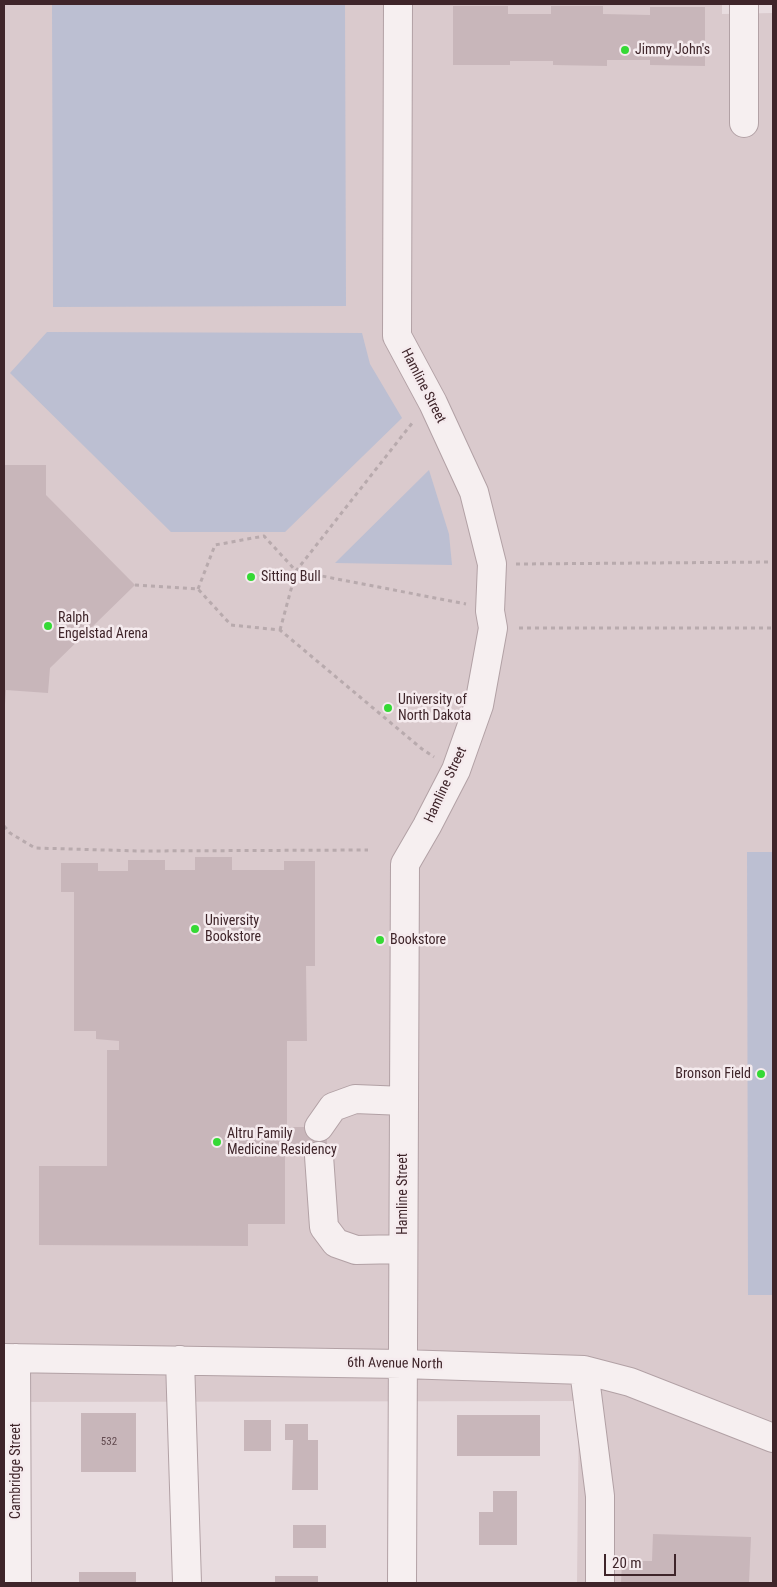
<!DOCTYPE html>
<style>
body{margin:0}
#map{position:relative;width:777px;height:1587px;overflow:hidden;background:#e8dcdf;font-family:"Roboto Condensed",sans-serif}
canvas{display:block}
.frame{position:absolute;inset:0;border:5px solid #3f252a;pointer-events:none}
.scale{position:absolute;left:604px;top:1554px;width:72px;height:22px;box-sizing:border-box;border:2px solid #3f252a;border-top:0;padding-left:6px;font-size:15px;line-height:18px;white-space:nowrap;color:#3f252a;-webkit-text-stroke:4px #f5ebee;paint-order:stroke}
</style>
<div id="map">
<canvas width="777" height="1587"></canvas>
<div class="frame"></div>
<div class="scale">20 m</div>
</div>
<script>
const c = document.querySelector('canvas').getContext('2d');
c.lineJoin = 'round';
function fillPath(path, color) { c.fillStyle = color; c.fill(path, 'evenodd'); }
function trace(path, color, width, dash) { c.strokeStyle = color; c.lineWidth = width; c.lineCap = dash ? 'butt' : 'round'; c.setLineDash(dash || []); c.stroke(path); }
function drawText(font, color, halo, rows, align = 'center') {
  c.font = font + ' "Roboto Condensed",sans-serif'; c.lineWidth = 5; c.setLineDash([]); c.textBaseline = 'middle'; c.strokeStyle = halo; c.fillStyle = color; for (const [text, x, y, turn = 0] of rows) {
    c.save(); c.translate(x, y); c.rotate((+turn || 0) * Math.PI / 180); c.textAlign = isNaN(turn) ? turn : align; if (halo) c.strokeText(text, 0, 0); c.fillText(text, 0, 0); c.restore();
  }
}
fillPath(new Path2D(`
 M4,4H722V14L773,13V1583H577L579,1401L4,1402Z`), '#dacacd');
fillPath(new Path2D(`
 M345,4L346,306L53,307L52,5Z
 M47,332L362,333L370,364L402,418L285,532H171L10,373Z
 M429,470L449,534L452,565L335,563Z
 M747,852H773V1295H748Z`), '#bcbfd2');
fillPath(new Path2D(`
 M453,6H508V14H551V6H603V14L650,15V7H705V66L650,65V60H607V66L553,65V61H510V65H453Z
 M4,465H46V495L135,585L50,668L48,693L6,690L5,704L4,703Z
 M195,857H232V870H284V861H315V966H306L307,1041H287V1127H327V1156H285V1224H248V1246L39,1245V1166H107V1050H119V1041L96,1039V1031H74V892H61V863H98V871H128V860H165V870H195Z
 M81,1413H136V1472H81Z
 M457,1415H540V1456H457Z
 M244,1420H271V1451H244Z
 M285,1424H308V1440H318V1490H292L293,1440H285Z
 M493,1491H517V1545H479V1512H493Z
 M293,1525H326V1548H293Z
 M653,1534L751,1537L749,1583H621L622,1561H652Z
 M79,1572H136V1583H79Z
 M275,1576H318V1583H275Z`), '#c8b6ba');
const minor = new Path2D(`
 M398,4L397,336L433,403L474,492L492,564L490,611L493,628L479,705L456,770L427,826L405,864L402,1583
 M744,123V4
 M319,1127L333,1107L355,1099L404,1101
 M319,1156L324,1227L336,1243L356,1250L403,1249
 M4,1358L402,1364L584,1370L630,1382L773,1438
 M16,1358L17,1583
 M180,1360L187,1583
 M584,1370L600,1496V1583`);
trace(minor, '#b2a1a5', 30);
trace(new Path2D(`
 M516,564L773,562
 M135,585L198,589L231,625L280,630L422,749L434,757
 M198,589L215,545L264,536L296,571L413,422
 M519,628H773
 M280,630L296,571L466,604
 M4,826L10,833L35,848L139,851L368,850`), '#b8aaad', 3, [4, 4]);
trace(minor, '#f6eff0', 28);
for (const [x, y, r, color] of [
 [625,50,5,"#35d935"],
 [251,577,5,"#35d935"],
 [48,626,5,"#35d935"],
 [388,708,5,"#35d935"],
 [195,929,5,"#35d935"],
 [380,940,5,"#35d935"],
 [761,1074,5,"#35d935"],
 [217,1142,5,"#35d935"]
]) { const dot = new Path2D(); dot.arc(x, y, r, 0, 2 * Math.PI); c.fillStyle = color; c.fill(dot); trace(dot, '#f5ebee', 2); }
drawText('11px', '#61494e', null, [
 ["532",109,1442]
]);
drawText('14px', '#3f252a', '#f5ebee', [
 ["Jimmy John's",635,50],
 ["Sitting Bull",261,577],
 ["Ralph",58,618],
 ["Engelstad Arena",58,634],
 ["University of",398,700],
 ["North Dakota",398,716],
 ["University",205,921],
 ["Bookstore",205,937],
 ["Bookstore",390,940],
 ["Bronson Field",751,1074,"right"],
 ["Altru Family",227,1134],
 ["Medicine Residency",227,1150]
], 'left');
drawText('14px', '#3f252a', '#f5ebee', [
 ["Hamline Street",423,386,63],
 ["Hamline Street",446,785,-65],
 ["Hamline Street",403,1194,-90],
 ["6th Avenue North",395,1364,1],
 ["Cambridge Street",16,1471,-90]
]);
</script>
